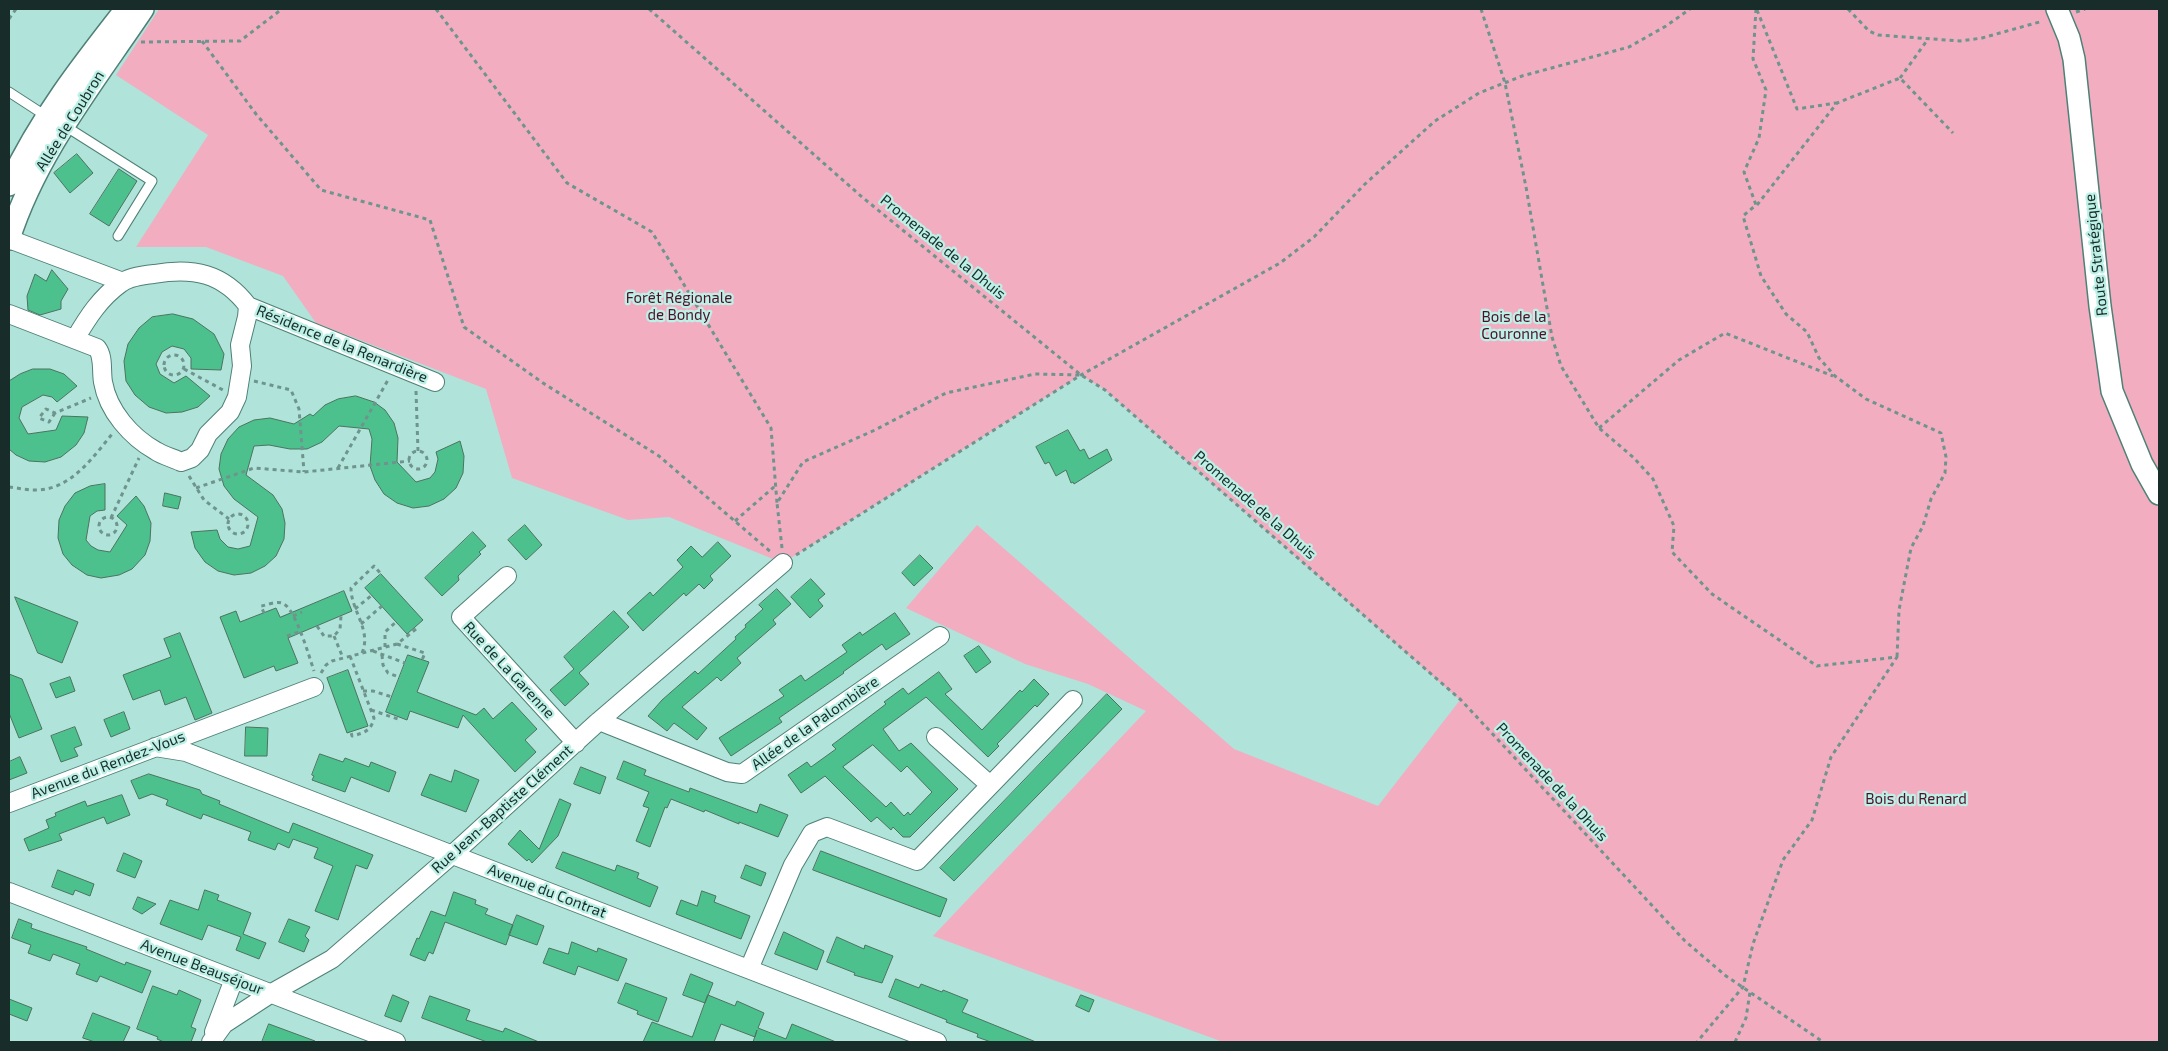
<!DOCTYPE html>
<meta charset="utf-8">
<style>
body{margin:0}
#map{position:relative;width:2168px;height:1051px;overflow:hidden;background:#b0e3d9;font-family:"Exo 2",sans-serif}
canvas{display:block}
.frame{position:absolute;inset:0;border:10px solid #182d29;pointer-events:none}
</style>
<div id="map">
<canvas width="2168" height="1051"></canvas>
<div class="frame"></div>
</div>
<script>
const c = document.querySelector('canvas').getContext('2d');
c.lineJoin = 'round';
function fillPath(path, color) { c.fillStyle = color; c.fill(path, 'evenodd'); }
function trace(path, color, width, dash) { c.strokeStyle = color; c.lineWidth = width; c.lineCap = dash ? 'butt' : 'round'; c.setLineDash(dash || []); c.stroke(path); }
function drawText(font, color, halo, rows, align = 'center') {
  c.font = font + ' "Exo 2",sans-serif'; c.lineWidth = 4.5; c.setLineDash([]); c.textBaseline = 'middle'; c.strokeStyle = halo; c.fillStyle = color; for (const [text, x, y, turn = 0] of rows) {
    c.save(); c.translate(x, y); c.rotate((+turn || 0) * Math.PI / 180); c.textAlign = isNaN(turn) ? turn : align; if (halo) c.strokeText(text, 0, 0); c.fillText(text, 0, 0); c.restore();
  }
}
fillPath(new Path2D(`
 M159,9H2159V1042H1223L933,936L1146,711L1088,684L1025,664L906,608L977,525L1234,749L1378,806L1460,700L1105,390L1081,375L783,563L669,517L628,520L512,478L486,389L316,323L283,276L206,247H136L208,135L116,75Z`), '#f2aec0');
const building = new Path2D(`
 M77,154L93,173L70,193L54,173Z
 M119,169L137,181L109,226L90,214Z
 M52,270L68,289L61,301V309L40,315L28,310L27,296L35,274L46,281Z
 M173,314L193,319L214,334L224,354L221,370L191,369V358L184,349L172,346L162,352L156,364L160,374L174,383L186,376L210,396L198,407L182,412L166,413L149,407L135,395L126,381L124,361L128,344L139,328L152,317Z
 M33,369H50L64,374L77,386L57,402L52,397L43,395L22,407L19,418L28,434L56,430L62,416L88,417L84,433L76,445L61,457L45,462L29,461L16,455L9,449V381L20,374Z
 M356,396L374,402L385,410L394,423L398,438L397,462L416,482L430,478L435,472L438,459L436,452L460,441L464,456L463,473L456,488L444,499L429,506L413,508L397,503L384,494L375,480L370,466L372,439L369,429L339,426L322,442L307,449H290L269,445L254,446L246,475L273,495L282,509L285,523L284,539L276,556L265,566L251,573L234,575L218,571L205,562L195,548L191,532L217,530L220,539L228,547L238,549L250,546L258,517L234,499L224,486L219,469L221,454L228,439L239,427L254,420L270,418L294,424L310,414L313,416L325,405L338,399Z
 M1068,430L1080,451L1084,449L1089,459L1107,449L1112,460L1074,484L1073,482L1071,483L1066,470L1056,476L1049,462L1045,464L1036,447Z
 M105,484V510L97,511L90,516L86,540L91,546L98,550L110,552L127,525L117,516L136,496L144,506L151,523L150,541L145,555L132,569L119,575L101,578L87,575L72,565L63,554L58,538L59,520L65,506L75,493L90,486Z
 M165,493L181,497L178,509L163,506Z
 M525,525L542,545L526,560L508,540Z
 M473,532L486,546L479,552L481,554L458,576L459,580L442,596L425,578Z
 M718,542L731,556L710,576L713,580L704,589L699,584L686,596L684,593L643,631L627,613L650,592L653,596L683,567L677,560L691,546L702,557Z
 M920,555L933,568L914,586L902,573Z
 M381,574L423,620L407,634L365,588Z
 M811,579L825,594L818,600L823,606L810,618L791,597Z
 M777,589L791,604L773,620L776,624L737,658L741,663L721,681L717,677L682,707L707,728L697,740L674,723L667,731L648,716L662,700L695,671L698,674L736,639L735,637L746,627L745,625L763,609L759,605Z
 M344,591L352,611L288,638L298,663L276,671L274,666L244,678L220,617L236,611L240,622L276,608L280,617Z
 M15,597L78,622L62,663L38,653Z
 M614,611L629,627L579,673L589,684L565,706L550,690L574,669L564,657Z
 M895,613L910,634L886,650L882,644L843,672L844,673L779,718L782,722L731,756L719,738L784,696L779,690L801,675L805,681L847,652L842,645L860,632L862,635Z
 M180,633L212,713L195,720L186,697L165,705L160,690L133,700L123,675L171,657L164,639Z
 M979,646L991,662L976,673L964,656Z
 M408,655L429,662L417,692L476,715L484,708L493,719L512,702L537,729L525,740L536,752L515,772L463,715L458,728L410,711L407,720L386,712Z
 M348,670L368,726L347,733L327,678Z
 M939,672L952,689L945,694L982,730L1020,690L1022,692L1034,679L1049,694L1037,707L1035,705L997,744L999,746L988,757L926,697L883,729L899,751L911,743L958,789L910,837H903L893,827L891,830L877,817L871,822L825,776L801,793L788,775L807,762L811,767L836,749L832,745L886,704L884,702L903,688L908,694ZM873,745L901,772L907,766L932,792L910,815L908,812L904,816L891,802L886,807L843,767Z
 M9,674L22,679L42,729L19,738L9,713Z
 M70,677L75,691L56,698L50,684Z
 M1107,694L1122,709L954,881L940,868Z
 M124,712L130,729L111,737L104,720Z
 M75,727L82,745L74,748L78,756L61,762L51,736Z
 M246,727L268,728L267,756H245Z
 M320,754L343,762L345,758L369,767L371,762L396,772L389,792L351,777L345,792L312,780L314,776L312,775Z
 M20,757L27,773L9,780V762Z
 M624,761L646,770L644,775L689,792L690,788L757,813L760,804L788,815L778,837L739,822V824L705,810L704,812L671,799L667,808L665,807L650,847L636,841L649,808L643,806L649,792L617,779Z
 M581,767L606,777L600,794L574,784Z
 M455,770L479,780L466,812L421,795L430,774L451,782Z
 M149,774L200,790L202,794L220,801L219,804L289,833L293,823L373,855L367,869L356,865L338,920L315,911L333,866L314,858L318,848L293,839L289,848L278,843L275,850L248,840L251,832L203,814L201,819L166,805L168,800L152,794L139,799L131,781Z
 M122,795L130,815L107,824L104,817L59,834L62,840L29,851L24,839L49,828L46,820L56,816L55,813L85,801L87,806Z
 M560,799L571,804L558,836L532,863L529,859L527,861L508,844L520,830L539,849Z
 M821,851L947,899L940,917L813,870Z
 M563,852L615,871L617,865L639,873L637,878L658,887L650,907L556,868Z
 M124,853L142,861L135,878L117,871Z
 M746,865L766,873L761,886L741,878Z
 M58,870L94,884L90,896L75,890L73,895L52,887Z
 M205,890L219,895L217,900L251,913L243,934L266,943L259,959L236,950L241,937L208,925L202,940L160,924L170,900L198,910Z
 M702,891L716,896L714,902L750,916L741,939L676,914L681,900L697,906Z
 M454,892L476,900L475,904L488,909L485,914L513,925L506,945L445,922L433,954L429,952L425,961L410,955L417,938L419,939L431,911L445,916Z
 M138,897L156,904L142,914L133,909Z
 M517,915L544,926L537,945L509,935Z
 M19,919L32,924L31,928L87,947L86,949L125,965L126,962L151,971L142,993L100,976L97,982L76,974L80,964L53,954L50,961L28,953L31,945L12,938Z
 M289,919L310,927L305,936L309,940L304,952L279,942Z
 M784,932L824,951L817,970L775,954Z
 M837,937L864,949L865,945L893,956L882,983L854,975L855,973L827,962Z
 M572,942L597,952L598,948L627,959L618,981L578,966L575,975L543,963L549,948L568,954Z
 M691,974L713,983L705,1003L683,995Z
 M896,979L919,988L921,984L942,992L943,990L968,1000L962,1012L1036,1042H991L977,1037L978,1034L946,1022L947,1020L889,997Z
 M626,983L667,998L658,1022L637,1014L638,1011L618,1003Z
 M153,986L177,995L179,990L201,1000L191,1027L196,1029L191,1042H164L157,1039L158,1037L137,1029Z
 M393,995L409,1002L401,1022L385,1016Z
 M708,995L735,1006L737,1001L764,1013L758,1028L786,1039L792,1024L836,1042H753L757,1030L755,1037L721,1024L714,1042H643L652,1022L692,1037Z
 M1081,995L1094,1000L1089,1012L1076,1006Z
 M430,996L470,1010L466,1020L503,1032L505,1028L539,1042H487L422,1018Z
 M9,999L32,1008L27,1021L9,1014Z
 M93,1013L130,1027L123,1042H95L83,1038Z
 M269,1024L315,1041V1042H262Z`);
fillPath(building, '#4dc18d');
trace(building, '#4b735f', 1);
const service = new Path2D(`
 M9,92L46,116
 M65,126L152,181L118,236`);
const minor = new Path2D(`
 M9,239L123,282
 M248,306L435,382
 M9,314L97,348C104,357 101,370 103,382C108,411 131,437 156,451C164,456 173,458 181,462L192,458L200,450L208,434L230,412L237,397L242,366L240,345L247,317L248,306C223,273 193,267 154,274C144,275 129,277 121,283C100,298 88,317 75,339
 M507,576L461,617L576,743
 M599,721L727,772L742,774L940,636
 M936,737L990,785
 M155,747L186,752L937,1042
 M9,803L314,687
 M9,892L396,1042
 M749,969L793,865L812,833L827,827L917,861L1073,700
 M214,1032L234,979
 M211,1042L224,1024L270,994L332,959L453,854L599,721L783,563`);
const tertiary = new Path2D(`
 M2057,9L2069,38L2074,59L2100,306L2112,391L2142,464L2159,494
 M9,185C39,120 82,65 126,9
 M9,239C36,154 94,82 143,9`);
trace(service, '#4f8077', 11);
trace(minor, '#4f8077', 20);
trace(tertiary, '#4f8077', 24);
trace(new Path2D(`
 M436,9L567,183L652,232L771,428L777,503
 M649,9L862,197L1081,375L1105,390L1461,700L1685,941L1726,976L1823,1042
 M1481,9L1505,83L1526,187L1552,337L1561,366L1599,428L1634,458L1653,479L1674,526L1672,552L1712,594L1817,666L1897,657L1831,757L1812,820L1783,860L1753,944L1743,987L1697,1042
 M1756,9L1753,59L1766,90L1759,138L1744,172L1756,205L1743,216L1761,276L1786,314L1807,332L1819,358L1835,376L1866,399L1941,433L1946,457L1945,473L1931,499L1923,526L1911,548L1899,610L1897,657
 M1848,9L1869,31L1878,35L1960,41L1982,38L2043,21
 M1757,10L1797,109L1836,103
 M2076,12L2085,9
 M9,19L16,9
 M202,41L256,114L321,190L430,220L464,327L543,383L659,456L772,553
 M141,42L240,41L282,9
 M1900,78L1928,39
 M1757,205L1837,103L1900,78L1953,133
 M164 365a10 10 0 1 1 20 0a10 10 0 1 1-20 0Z
 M184,369L223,390
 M254,381L291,390L299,409L304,472
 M416,391L418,451
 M55,413L49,422L39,418L46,409L55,413L91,398
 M1599,428L1679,360L1725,333L1833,376
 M409 460a9 9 0 1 1 18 0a9 9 0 1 1-18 0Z
 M338,468L388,380
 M189,476L204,500L229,519
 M9,487C18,488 27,490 36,490C71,490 93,457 113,433
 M196,488L254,468L304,472L410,461
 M228 524a10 10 0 1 1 20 0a10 10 0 1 1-20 0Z
 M99 526a9 9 0 1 1 18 0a9 9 0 1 1-18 0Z
 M111,518L139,458
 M735,521L775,486
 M782,548L777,503L803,462L875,430L946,393L1035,374L1081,375
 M796,555L1081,375L1280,263L1314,237L1365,184L1435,121L1479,93L1522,76L1629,47L1666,26L1690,9
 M355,609L372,595
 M264,613L261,606C268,605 277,600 284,604C296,611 309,656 314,671
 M293,616L302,612
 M361,624L382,606
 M317,626L324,636H334L340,629L341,616
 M287,636L299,632
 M334,636L343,658
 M397,644L425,653L422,660
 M385,647V632L396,622
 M373,651L405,663
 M362,653C372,630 351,611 351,588L374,566L381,574
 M382,655L383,665L388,673L399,677
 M350,656L374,718C371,731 364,733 352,736L351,732
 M321,673L326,665L332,661L397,644L416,629L415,627
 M363,691H373L392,697
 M371,710L398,719L399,717
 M1735,1042L1746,1018L1750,992`), '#6e948d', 3, [4, 4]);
trace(service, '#fff', 9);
trace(minor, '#fff', 18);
trace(tertiary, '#fff', 21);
drawText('15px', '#182d29', '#bdf0e6', [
 ["Allée de Coubron",70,121,-58],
 ["Promenade de la Dhuis",943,247,39],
 ["Route Stratégique",2096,255,-96],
 ["Résidence de la Renardière",342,344,22],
 ["Promenade de la Dhuis",1255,505,41],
 ["Rue de La Garenne",509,670,47],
 ["Allée de la Palombière",815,723,-35],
 ["Avenue du Rendez-Vous",108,765,-21],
 ["Promenade de la Dhuis",1552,782,47],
 ["Rue Jean-Baptiste Clément",502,809,-42],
 ["Avenue du Contrat",547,891,21],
 ["Avenue Beauséjour",202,967,21]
]);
drawText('15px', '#4f0f28', '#bdf0e6', [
 ["Forêt Régionale",679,298],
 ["de Bondy",679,315],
 ["Bois de la",1514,317],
 ["Couronne",1514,334],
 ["Bois du Renard",1916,799]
]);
</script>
